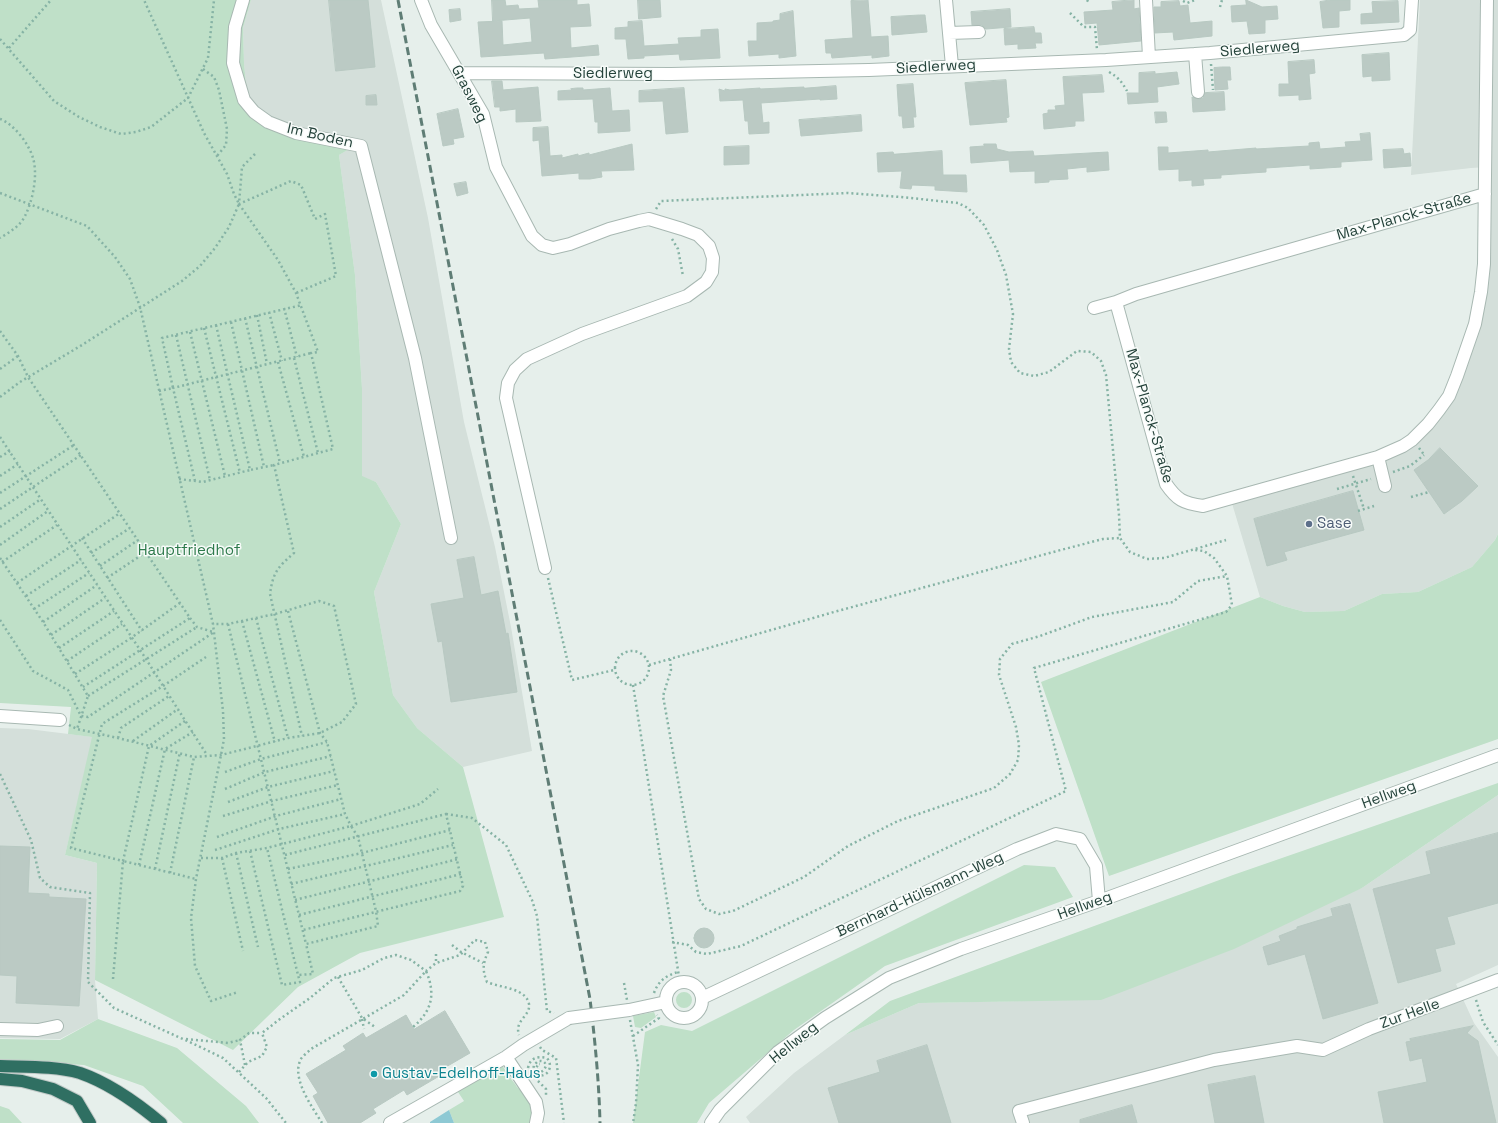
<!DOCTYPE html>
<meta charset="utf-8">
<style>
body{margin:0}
canvas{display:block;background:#e6efeb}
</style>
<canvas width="1498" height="1123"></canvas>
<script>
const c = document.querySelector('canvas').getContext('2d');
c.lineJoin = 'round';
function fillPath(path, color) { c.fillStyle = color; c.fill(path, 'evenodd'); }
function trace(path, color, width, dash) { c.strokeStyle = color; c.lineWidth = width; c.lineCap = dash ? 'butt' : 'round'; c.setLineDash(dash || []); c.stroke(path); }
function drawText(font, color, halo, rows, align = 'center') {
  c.font = font + ' "Space Grotesk",sans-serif'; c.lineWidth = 3; c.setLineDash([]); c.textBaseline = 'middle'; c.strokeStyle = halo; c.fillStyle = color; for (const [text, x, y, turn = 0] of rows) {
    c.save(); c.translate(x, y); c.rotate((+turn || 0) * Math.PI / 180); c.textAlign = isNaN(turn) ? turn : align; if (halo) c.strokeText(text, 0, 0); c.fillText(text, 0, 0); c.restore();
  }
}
fillPath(new Path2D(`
 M251,0H381L428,218L464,422L495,547L511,627L532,751L463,767L417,728L393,695L374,592L401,524L376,482L362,477V389L355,275L339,155L362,141L288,126L256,109L247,95L244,63L243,28Z
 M1420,0H1498V534L1495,540L1472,567L1418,592L1382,594L1344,611L1305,612L1283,606L1260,597L1231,500L1377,458L1430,425L1476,325L1487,167L1471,168L1411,175Z
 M0,728L28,729L93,737L65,855L97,863L95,980L98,1019L60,1039L0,1038Z
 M1498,795V965L1456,984L1474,1023L1498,1057V1123H750L746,1117L794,1073L845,1035L919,1003L1024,1001L1362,888Z`), '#d4dfda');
fillPath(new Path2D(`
 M0,0H251L243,28L244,63L247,95L256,109L288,126L363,141L339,155L355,275L362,389V476L376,482L401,524L374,592L393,695L417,728L463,767L504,917L360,953L298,987L233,1050L95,980L97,863L65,855L92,737L68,734L71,707L0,703Z
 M1498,534V739L1109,876L1041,682L1260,597L1283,606L1305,612L1344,611L1382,594L1418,592L1472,567L1495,540Z
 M1498,783V795L1362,888L1234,949L1101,1000L919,1003L845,1035L890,1001L1233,875Z
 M1024,865L1055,867L1073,897L885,966L794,1030L709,1103L697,1123H633L645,1032L661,1025L692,1031Z
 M676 1000a8 8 0 1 1 16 0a8 8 0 1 1-16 0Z
 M654,1012L656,1017L641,1028L635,1027L633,1016Z
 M98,1019L177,1048L246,1106L259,1123H183L143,1086L84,1065L0,1060V1039L60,1040Z
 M500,1063C506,1070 509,1077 515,1084C517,1088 521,1090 524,1093C531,1101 533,1113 531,1123H454L449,1110L464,1101L456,1089Z
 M0,1106L9,1109L22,1123H0Z`), '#bfe0c8');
fillPath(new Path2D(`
 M449,1110L454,1123H430V1122Z`), '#8ec9d4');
const building = new Path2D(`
 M329,0H368L375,67L336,71Z
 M492,0H505L506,6L518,5L519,9L539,8L538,0H577V5L589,4L591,26L570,27L571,48L598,45L599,55L545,59L544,53L481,57L478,22L502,21L503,45L532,42L530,18L493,21Z
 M638,0H660L661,17L639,19Z
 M868,0L871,37L888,36L889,56L872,58V55L832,58L831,53H826L825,40L853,38L851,1Z
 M1134,0V9L1139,8L1141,41L1099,45L1097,23L1085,24L1084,12L1113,10L1112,2Z
 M1246,0L1262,7L1277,6L1278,19L1265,20V33L1249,34L1247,21L1232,22L1231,6L1246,5Z
 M1330,0H1350V10L1339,11V27L1323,28L1320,2Z
 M1179,1L1180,6L1188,5L1190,23L1212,21V36L1174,40L1173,32L1155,33L1154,7H1161V2Z
 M1398,1L1399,22L1361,24V14L1373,13L1372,2Z
 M460,9L461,20L450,22L449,10Z
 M1010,9L1011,27L986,29L982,25H972L971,12Z
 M793,11L796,56L779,58V54L749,56L748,41H757V23L773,22V21L780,20V14Z
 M920,15H925L927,32L892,35L891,17Z
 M642,21L644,46L679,44L678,38L701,37V30L718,29L720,58L680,60L679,54L644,56V58L628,59L626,39H615V28L628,27V22Z
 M1034,27L1035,33H1041L1042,43H1035L1036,48L1018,49V44L1005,45L1004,29Z
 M1389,53L1390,80L1372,81V76L1363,77L1362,55Z
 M1314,60L1315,73L1309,74L1311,99L1299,100V95L1279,96V84H1289L1288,62Z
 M1222,67H1230L1231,80H1227L1228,89L1215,90L1214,68Z
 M1155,72V74L1177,72L1179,84L1157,87L1158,102L1128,104L1127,93H1139V73Z
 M1102,75L1104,92L1082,93L1084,121H1075V126L1044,129L1043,114L1048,113V110H1056L1055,106L1065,105L1063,77Z
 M1006,80L1009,117L1006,118L1007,122L970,125L965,83Z
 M492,81H502L503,90L538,87L541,121L516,122V109L500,111V107H495Z
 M913,84L916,117H913L914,127L903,128L902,116H899L897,85Z
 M836,86L837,99L820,100V99L761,103L763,123L769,122V133L749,134L748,121H745L743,100L720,101L719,89L725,91V89L730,90L760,88V89L804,87V88Z
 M577,88H583V90L610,88L612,111L629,110L630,131L598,133V122H595L593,99L558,100V91L572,90L571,89Z
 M684,88L688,132L666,134L663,101L639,102V91Z
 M1224,92L1225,110L1193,112L1192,97L1199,99L1203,98L1205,93Z
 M376,95L377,105H366V96Z
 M458,109L464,137L453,139L454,144L443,146L437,114Z
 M1155,112H1166L1167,122L1156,123Z
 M861,115L862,131L801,136L799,120Z
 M548,127L550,156L562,155V158L578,154V156L589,153V155L632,144L634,170L601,171L602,177L590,179H579V173L542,176L539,140L533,141V128Z
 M1370,133L1372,160L1341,162V167L1310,169V165L1266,168V172L1221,175V178L1203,179L1204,185L1192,186V180L1179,181V169L1159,170L1158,147H1168V153L1208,150V152L1256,148V149L1309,146V143L1319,142L1320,149L1346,147L1345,142L1361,141L1360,134Z
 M984,144H996L997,149L1009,152L1033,151L1034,156L1108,152L1109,170L1087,172V167L1067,169L1068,179L1049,180V182L1035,183V171L1010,172L1009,160L971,163L970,147L984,146Z
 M749,146V164L724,165V147Z
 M1403,149L1404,154L1410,153L1411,166L1384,168L1383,150Z
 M942,151L943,175H966L967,192L935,190V186L912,185L911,189L900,188L902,171L878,172L877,153L893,152L894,154Z
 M466,182L468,193L457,196L454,184Z
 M1440,448L1478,486L1462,501L1444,514L1414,470L1428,460Z
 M1353,491L1364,530L1284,552L1287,560L1267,566L1254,519Z
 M474,557L481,595L498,591L506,634L508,633L517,692L451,702L442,641L438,642L431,604L464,598L457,560Z
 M1498,833V903L1447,917L1455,944L1435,949L1441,971L1398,983L1373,889L1431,874L1426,852Z
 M0,846L30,847L28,893L49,894V897L86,899L79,1006L16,1003L17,976L0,975Z
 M1350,904L1378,1003L1323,1019L1305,954L1268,965L1263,947L1281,941L1279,936L1297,929V927L1333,916L1331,909Z
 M694 938a10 10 0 1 1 20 0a10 10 0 1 1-20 0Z
 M445,1011L470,1053L439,1071L441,1075L407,1095L404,1090L373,1109L376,1113L360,1123H328L313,1096L318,1093L306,1074L346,1050L343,1046L363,1033L366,1038L406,1015L414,1029Z
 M1473,1026L1467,1033L1478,1041L1496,1123H1384L1378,1092L1427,1082L1422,1058L1410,1061L1406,1042L1411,1041L1410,1039Z
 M927,1045L951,1123H839L828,1088L880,1072L877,1061Z
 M1255,1076L1264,1123H1215L1208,1085Z
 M1132,1105L1137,1123H1080V1120Z`);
fillPath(building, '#bbcac4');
trace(building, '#b8c9c2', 1);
const minor = new Path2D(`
 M243,0L235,27L233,63L244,100L254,112L268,122L296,133L361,146L415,358L451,538
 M421,0L431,25L483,114L496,167L532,236L542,245L553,248L570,244L609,229L639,221L649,219L682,229L698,235L709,246L713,258L712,272L706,282L687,296L582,334L527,359L515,370L508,383L506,398L545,568
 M946,0L952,66
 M1146,0L1149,57
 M949,33L979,32
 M1195,54L1198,92
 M460,73L671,74L869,70L1106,60L1210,53L1404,35L1410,30L1412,0
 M1485,194L1136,294L1116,302L1166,484C1177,500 1183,503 1203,506L1378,457L1403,446L1412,440L1428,424L1439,410L1449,396L1457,376L1475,324L1481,292L1484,264L1487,0
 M1094,308L1116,302
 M1378,457L1385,486
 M0,716L60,720
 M666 1000a18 18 0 1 1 36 0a18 18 0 1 1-36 0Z
 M702,998L1017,849L1056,834L1080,839L1096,866L1099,901
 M629,1010L666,1002
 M0,1029L38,1030L57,1026
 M506,1057L536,1102L538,1113L536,1123
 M390,1123L506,1057L523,1045L569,1018
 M711,1123L720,1110L778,1052L825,1018L889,978L961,949L1099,901L1498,755
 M1023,1123L1019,1111L1214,1060L1297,1046L1323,1050L1369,1029L1498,980`);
const highway = new Path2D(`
 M0,1066C26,1067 55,1066 80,1073C109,1083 137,1103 161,1123
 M0,1079L22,1081L53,1089L77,1101L90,1123`);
trace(minor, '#a8b8b2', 14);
trace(highway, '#c2cac8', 14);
trace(new Path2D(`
 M1087,0L1089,3
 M1183,1L1187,3L1195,0
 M1220,7L1222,0
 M1070,13L1084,27H1095L1097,50
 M0,39L54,101L79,117L100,127L121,134L136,132L151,127L188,98L208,58L214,0
 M9,48L51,0
 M1211,64L1213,90
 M203,69L214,77L219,90L227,129L226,145L217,156
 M1109,72C1118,77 1122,82 1127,91
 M0,119C14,124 29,144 33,158C38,175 33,200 25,216C20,226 10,232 0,238
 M255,154L242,167L239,204L291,181L301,185L315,219L325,214L336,276L296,293
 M0,193L87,226L115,257L130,279L140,307L213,624L223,711L224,739L221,755L196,879L191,918L195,966L211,1001L238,992
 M239,204L278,260L296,293L318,352L311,353L333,449L274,465L294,553C278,567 273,572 270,594L302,736
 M656,209L661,201L848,193L901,197L958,203L968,208L984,225L997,250L1006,275L1013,314L1009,349L1011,362L1020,373L1034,376L1049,372L1077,351L1091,352L1101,361L1106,375L1119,515L1120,538L1130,552L1147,559L1164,558L1226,540
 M672,239L678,249L683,276
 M284,308L297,357
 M269,312L282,361
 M257,315L267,364
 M245,318L280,463
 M231,322L264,467
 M216,325L250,470L274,465
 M204,328L240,473
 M0,331L18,356L28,377L190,618L83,687
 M190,332L225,476
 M176,335L210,480
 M294,358L318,453
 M278,362L304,457
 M0,369L18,356
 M159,391L173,388L162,338L302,305
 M0,397L20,382L82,345L182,281L200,266L215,248L229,227L239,204L234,194L227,174L204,133L144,0
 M0,437L146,659L207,755
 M1419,448L1425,456
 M0,457L10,451
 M1393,472L1410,466L1424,455
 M0,476L18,464
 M1353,476L1364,509
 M179,479L203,482L250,470
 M195,481L173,388L311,353
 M1337,489L1371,479
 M0,493L74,445
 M1411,497L1429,492
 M0,509L81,455
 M1358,511L1374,506
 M0,527L41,499
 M82,538L142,631
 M0,545L48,511
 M91,553L130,528
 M0,558L43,622L88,696L77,729
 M2,562L57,525
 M100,566L138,540
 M107,578L146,552
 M548,578L572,680L614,670
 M17,583L120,513
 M26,596L81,560
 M34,609L89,573
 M288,611L320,733L327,742L345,814L351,826L420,804L438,789
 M190,618L197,627L213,632
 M256,618L288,738
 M0,620L33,671L68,690L81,716L88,717L214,632
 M242,621L275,742
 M43,622L97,585
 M228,624L306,944
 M51,635L105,598
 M59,648L114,611
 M615 668a17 17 0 1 1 34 0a17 17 0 1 1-34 0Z
 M670,659L671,670L663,696L699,899L706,909L719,914L733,911L804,877L848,846L898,821L994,788L1010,774L1018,760L1019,745L1016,727L999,675L1000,659L1012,644L1040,636L1092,617L1173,602L1198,581L1227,576
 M67,661L122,624
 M649,665L834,612L1057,551L1103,539L1120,538
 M75,674L131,638L180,603
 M633,685L680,983
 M88,696L197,627
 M185,721L149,746L123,861L71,848L102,724L163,686L206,657
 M69,725L77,729L118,738L194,757L221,755L288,738L320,733L342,722L356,704L334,606L319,601L275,614L228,624H213
 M118,738L121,728L169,696
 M133,741L178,709
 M225,772L261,759L327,742
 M0,774L31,840L40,878L50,887L90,893L88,982L114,1008L194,1044L223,1058L266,1098L286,1123
 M225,789L265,772L331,756
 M228,802L268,787L334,771
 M446,814L472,818L506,845L532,900L537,916L547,1011L554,1013
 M223,816L272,801L338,785
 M217,837L276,816L341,799
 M215,850L279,829L345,814
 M250,851L282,985L300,982L298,975
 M236,853L258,947
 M285,855L446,814L463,886L460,891L303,930
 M201,858H222L236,853L267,848L351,826L358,837L376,911L378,926L306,944L313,974L298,975L267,848
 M222,858L243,951
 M139,865L165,749L193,732
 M155,869L180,752
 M288,869L362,853L450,830
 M170,873L194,757
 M291,884L453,845
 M295,900L458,859
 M299,915L461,874
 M672,942L688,945L696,952L707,954L741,946L1066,791L1034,668L1226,612L1232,605L1227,576L1214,558L1204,551L1194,550
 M452,945L461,952L483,963
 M436,954V963
 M338,977L362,1018L375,1027
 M113,979L123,861L196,879
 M624,983L627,1000
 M654,993C658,981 667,975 678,972
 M1476,1000L1483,1022L1498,1045
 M362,1019L364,1029
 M630,1020L638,1065L636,1103L633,1123
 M633,1036L659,1018L657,1015
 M186,1039L228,1043L240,1040
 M540,1047L542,1050L556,1058L564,1123
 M245,1065L240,1040L249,1033H262
 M528,1068C530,1058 537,1056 547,1058C557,1071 539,1083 533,1070L534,1065L538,1061C543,1061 545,1061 546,1066L544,1070L541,1072L536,1069L538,1064H540
 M239,1072L248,1062L262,1056L267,1047L262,1033L280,1019L310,998L334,978L362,970L384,958L396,955L411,960L426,971L436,963L460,955L475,940L485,942L488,952C483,963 482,970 487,982C501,988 526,988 529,1004C531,1016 514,1020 519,1035
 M538,1081L546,1089V1095
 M322,1123C313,1108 292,1080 300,1061C301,1057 307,1053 311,1049L404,995L426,971C436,994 432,1011 413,1027`), '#86b3a5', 2.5, [2, 3]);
trace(minor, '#fff', 12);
trace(highway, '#2f6f62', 12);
trace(new Path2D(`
 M398,0L590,999C595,1041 599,1081 600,1123`), '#5f7d75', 3, [8, 4]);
const minorBridge = new Path2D(`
 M569,1018L629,1010`);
trace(minorBridge, '#a8b8b2', 14, []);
trace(minorBridge, '#fff', 12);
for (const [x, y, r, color] of [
 [1309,524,4,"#5c6f8a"],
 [374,1074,4,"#0f9aa8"]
]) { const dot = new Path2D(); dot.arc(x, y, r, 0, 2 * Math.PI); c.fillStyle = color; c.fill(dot); trace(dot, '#f7fbf9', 1.5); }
drawText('15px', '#24423a', '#f7fbf9', [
 ["Siedlerweg",1260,49,-5],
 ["Siedlerweg",936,67,-3],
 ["Siedlerweg",613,74],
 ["Grasweg",469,94,63],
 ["Im Boden",320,136,13],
 ["Max-Planck-Straße",1404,217,-16],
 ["Max-Planck-Straße",1149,416,74],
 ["Hellweg",1389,795,-20],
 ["Bernhard-Hülsmann-Weg",920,895,-25],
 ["Hellweg",1085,906,-20],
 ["Zur Helle",1410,1014,-20],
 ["Hellweg",794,1043,-39]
]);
drawText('15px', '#4e5e75', '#f7fbf9', [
 ["Sase",1317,524]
], 'left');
drawText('15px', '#2d7a4b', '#f7fbf9', [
 ["Hauptfriedhof",189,551]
]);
drawText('15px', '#0d838f', '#f7fbf9', [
 ["Gustav-Edelhoff-Haus",382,1074]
], 'left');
</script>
